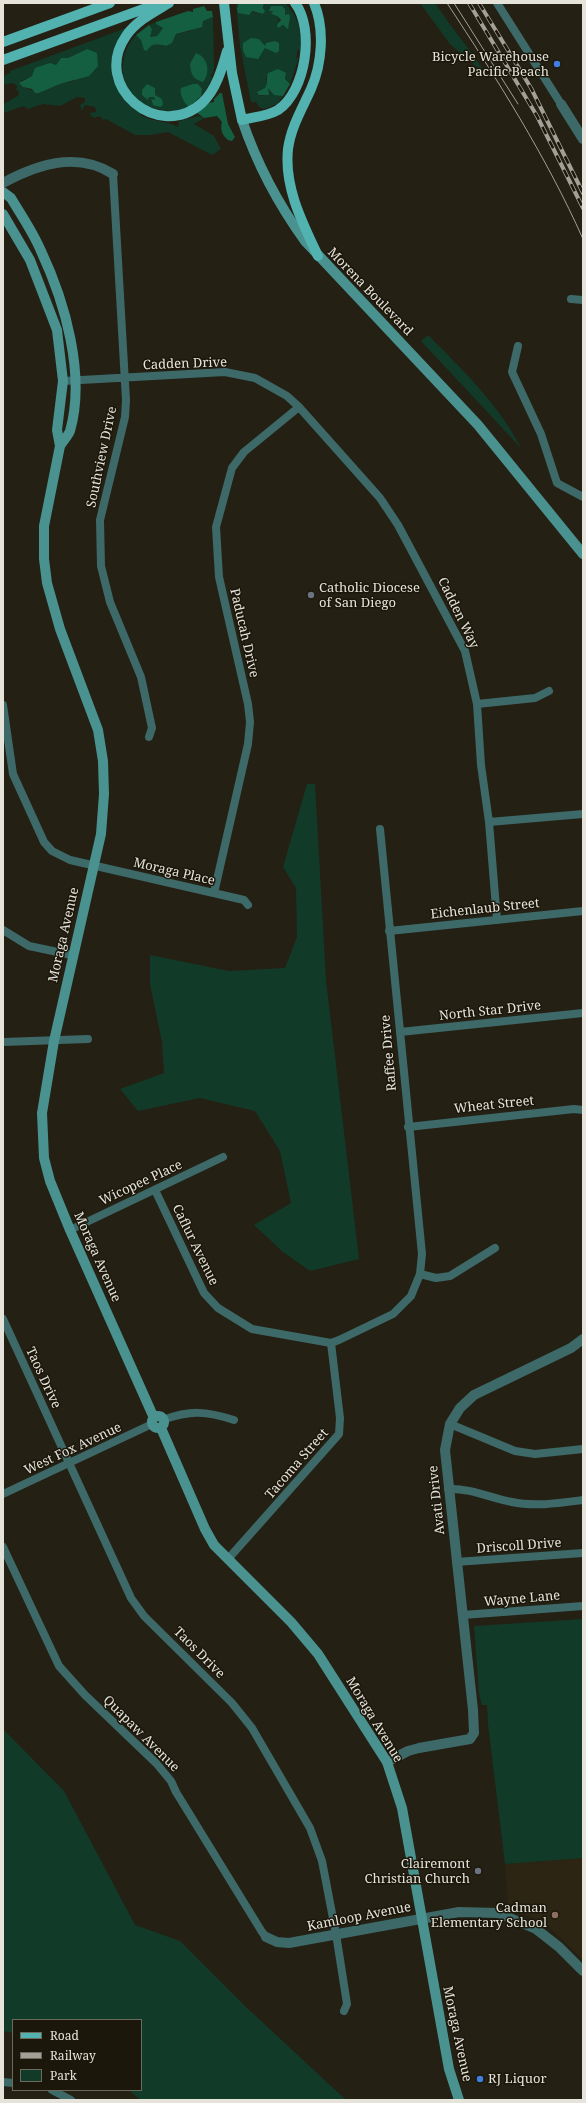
<!DOCTYPE html>
<style>
body{margin:0}
#map{position:relative;width:586px;height:2103px;overflow:hidden;background:#242014;font-family:"Noto Serif",serif}
canvas{display:block}
.frame{position:absolute;inset:0;border:4px solid #e6e3db;pointer-events:none}
.legend{position:absolute;left:12px;top:2019px;width:130px;height:72px;box-sizing:border-box;background:#1b170b;border:1px solid #6c695e;margin:0;padding:5px 7px;list-style:none;font-size:12px;color:#e6e3db}
.legend li{display:flex;align-items:center;gap:8px;height:20px}
.legend b{width:20px;border:1px solid #6c695e}
</style>
<div id="map">
<canvas width="586" height="2103"></canvas>
<div class="frame"></div>
<ul class="legend">
<li><b style="height:5px;background:#51b2b0"></b>Road</li>
<li><b style="height:5px;background:#a4a097"></b>Railway</li>
<li><b style="height:11px;background:#123a29"></b>Park</li>
</ul>
</div>
<script>
const c = document.querySelector('canvas').getContext('2d');
c.lineJoin = 'round';
function fillPath(path, color) { c.fillStyle = color; c.fill(path, 'evenodd'); }
function trace(path, color, width, dash) { c.strokeStyle = color; c.lineWidth = width; c.lineCap = dash ? 'butt' : 'round'; c.setLineDash(dash || []); c.stroke(path); }
function drawText(font, color, halo, rows, align = 'center') {
  c.font = font + ' "Noto Serif",serif'; c.lineWidth = 3; c.setLineDash([]); c.textBaseline = 'middle'; c.strokeStyle = halo; c.fillStyle = color; for (const [text, x, y, turn = 0] of rows) {
    c.save(); c.translate(x, y); c.rotate((+turn || 0) * Math.PI / 180); c.textAlign = isNaN(turn) ? turn : align; if (halo) c.strokeText(text, 0, 0); c.fillText(text, 0, 0); c.restore();
  }
}
fillPath(new Path2D(`
 M583,1858V1960L544,1922L508,1907L505,1864Z`), '#2c2513');
fillPath(new Path2D(`
 M236,3H239L237,9L263,14L264,3H262H285C299,17 302,32 300,52L298,49L296,59L299,57L290,84L285,79L286,75L275,71L270,72L266,78V88L259,91L261,96L266,94L268,88L283,96L277,104L264,109L259,107L256,102H251L240,46ZM276,7L290,23L288,26H281L277,16L271,14L273,11L271,10Z
 M420,3H435C452,29 472,51 488,77L450,44Z
 M213,17L214,67L213,74H211L212,78C202,103 184,116 157,109C153,108 146,108 142,105C118,91 117,54 136,35L149,47L156,44L166,46L172,43L176,34L190,31L203,21ZM146,87L155,88V95L158,98L153,105L151,100H155L154,97H149L148,100L145,96L144,88Z
 M156,22V24L163,28L157,36L149,37L152,29L149,25Z
 M126,28L121,40L123,96L141,114L140,115C152,122 165,120 178,127L179,121L199,116L204,118L194,124L214,136L221,149L212,155L168,132L150,135H135L106,119L103,120L100,116L94,118L90,115V113L96,112L95,107L85,105L82,111L80,105L85,102V98L77,97L60,106L43,104L28,109L24,106L3,113V104L18,96L19,91L16,90L17,86L13,83L3,85V74L4,76L10,73V71ZM87,49L74,81L60,84L39,93L23,87L21,81L56,65L61,58H68Z
 M428,335C462,369 499,405 521,448L421,341Z
 M307,784H315L326,980L359,1259L310,1271L283,1252L254,1225L291,1203L280,1151L255,1111L200,1098L138,1111L120,1089L164,1073L162,1042L150,984V955L229,971L285,968L297,937L296,888L283,867Z
 M583,1619V1858L505,1864L488,1724L487,1705H482L479,1694L474,1626Z
 M3,1729L64,1791L135,1925L180,1941L246,2007L346,2100H140L129,2090H141V2020H13V2033L3,2031Z`), '#123a29');
fillPath(new Path2D(`
 M239,3H264L263,8L265,11L263,14L252,11L249,15L238,13L237,9Z
 M204,6L207,11H212L213,17L203,21L202,27L176,34L172,43L166,46C158,44 151,43 147,51L144,50L141,40L136,35L149,25L152,29L150,37L157,36L163,28L156,24V22L188,11L193,12V9Z
 M271,6H282L285,9V15L289,14L290,18L288,29L283,25L278,28L277,25L281,20L277,16L271,14L273,11H269Z
 M251,38L259,39L265,46L266,43L275,41L279,43V51L276,53L265,48L258,59L246,57L243,50V43Z
 M87,49L97,53L98,66L89,76L60,84L39,93H35L32,89L23,87L19,83L32,76L35,68L50,63L56,65L61,58H68Z
 M196,53C208,57 211,73 203,82C193,79 191,75 190,64Z
 M278,69L286,73L285,79L290,84L283,96L274,95L268,88L269,95H259L257,92L265,88C268,83 266,78 268,73Z
 M147,84L155,88V95L162,99L163,105L160,107L153,105L151,99L155,100L154,97H149L148,100L142,95V90Z
 M193,84H198L202,89L201,96L189,107C184,103 179,94 181,88Z
 M220,93H222L228,124L235,137L232,141L228,140C222,135 220,130 222,122L217,116L204,118L196,112L208,103L214,102V99Z`), '#145f42');
trace(new Path2D(`
 M497,3L561,104
 M113,174L126,400L125,417L100,520L101,566L110,602L141,677L152,728L149,737
 M571,299L583,300
 M518,346L512,372L541,434L557,483L583,497
 M63,381L225,372L255,378L287,396L299,407L380,498L398,525L465,651L477,704L481,765L489,822L497,920
 M477,704L535,698L549,691
 M3,705L13,774L44,842L52,851L70,860L244,900L248,905
 M489,822L583,814
 M214,893L248,744L250,722L248,704L219,577L216,527L232,468L244,452L299,407
 M3,930L29,946L72,955
 M389,931L583,911
 M400,1032L583,1013
 M3,1042L88,1039
 M408,1127L574,1109L583,1110
 M155,1190L204,1293L218,1308L252,1329L331,1343L339,1340L393,1314L411,1296L420,1274L422,1254L380,829
 M70,1230L223,1157
 M420,1274L436,1278L450,1276L495,1248
 M3,1319L131,1598L144,1616L232,1703L252,1728L310,1828L322,1861L336,1934L347,2004L344,2011
 M163,1420C190,1410 206,1411 234,1420
 M450,1424L515,1451L535,1454L583,1449
 M448,1489C471,1488 490,1498 512,1502C534,1507 560,1503 583,1500
 M3,1494L152,1424
 M3,1547L59,1666L85,1695L156,1763L171,1781L176,1792L262,1932L266,1937
 M228,1559L339,1434L340,1418L331,1343
 M456,1562L583,1553
 M463,1615L583,1606
 M3,2082L13,2083
 M52,2090L71,2100`), '#3d6968', 8);
trace(new Path2D(`
 M561,104L583,139
 M3,183C37,164 77,151 113,174
 M387,1762L408,1751L419,1748L470,1739L474,1733L473,1710L445,1450L450,1424L460,1408L474,1395L571,1348L583,1339
 M266,1937L277,1942L289,1943L459,1912L498,1913L536,1929L559,1947L583,1971`), '#3d6968', 10);
trace(new Path2D(`
 M242,120C257,164 278,204 305,241L478,425L583,554
 M3,192L11,198C21,215 33,232 41,251C65,302 86,375 70,431C68,436 63,441 60,446
 M3,214L30,260L57,330L63,381L57,430L60,446L44,526V559L47,583L60,629L98,730L103,761L104,794L101,834L54,1041L42,1113L44,1158L50,1181L70,1230L154,1418
 M152 1422a6 6 0 1 1 12 0a6 6 0 1 1-12 0Z
 M161,1428L205,1529L214,1545L291,1622L318,1654L387,1762L402,1808L449,2069L459,2100`), '#499290', 10);
trace(new Path2D(`
 M169,3C154,12 136,21 126,36C91,87 159,142 202,103C216,90 222,69 227,51
 M224,3L232,73L242,120C254,117 268,116 278,110C306,91 315,29 295,3
 M314,3C325,29 322,64 311,89C302,109 291,127 288,149C284,187 302,222 318,256
 M3,42L110,3
 M3,60L160,3`), '#51b2b0', 10);
trace(new Path2D(`
 M447,3C497,79 546,156 583,239
 M454,3L518,104`), '#a4a097', 1);
const rail = new Path2D(`
 M469,3L537,116L583,208
 M479,3L531,88L583,193`);
trace(rail, '#a4a097', 4);
trace(rail, '#1b170b', 2.5, [8]);
for (const [x, y, r, color] of [
 [557,64,4,"#3f7fe0"],
 [311,595,4,"#6b7280"],
 [478,1871,4,"#6b7280"],
 [555,1915,4,"#8d6e63"],
 [480,2079,4,"#3f7fe0"]
]) { const dot = new Path2D(); dot.arc(x, y, r, 0, 2 * Math.PI); c.fillStyle = color; c.fill(dot); trace(dot, '#1b170b', 1.5); }
drawText('13px', '#e6e3db', '#1b170b', [
 ["Bicycle Warehouse",549,57],
 ["Pacific Beach",549,72],
 ["Catholic Diocese",319,588,"left"],
 ["of San Diego",319,603,"left"],
 ["Clairemont",470,1864],
 ["Christian Church",470,1879],
 ["Cadman",547,1908],
 ["Elementary School",547,1923],
 ["RJ Liquor",488,2079,"left"]
], 'right');
drawText('13px', '#e6e3db', '#1b170b', [
 ["Morena Boulevard",370,292,46],
 ["Cadden Drive",185,364,-2],
 ["Southview Drive",102,457,-78],
 ["Cadden Way",458,613,64],
 ["Paducah Drive",244,633,77],
 ["Moraga Place",174,872,13],
 ["Eichenlaub Street",485,909,-6],
 ["Moraga Avenue",64,935,-77],
 ["North Star Drive",490,1011,-6],
 ["Raffee Drive",389,1053,-95],
 ["Wheat Street",494,1105,-6],
 ["Wicopee Place",141,1183,-25],
 ["Caflur Avenue",195,1245,64],
 ["Moraga Avenue",97,1257,66],
 ["Taos Drive",43,1378,65],
 ["West Fox Avenue",73,1449,-25],
 ["Tacoma Street",297,1464,-49],
 ["Avati Drive",437,1500,-96],
 ["Driscoll Drive",519,1546,-4],
 ["Wayne Lane",522,1599,-5],
 ["Taos Drive",199,1653,45],
 ["Moraga Avenue",374,1720,59],
 ["Quapaw Avenue",141,1734,45],
 ["Kamloop Avenue",359,1917,-11],
 ["Moraga Avenue",457,2034,78]
]);
</script>
